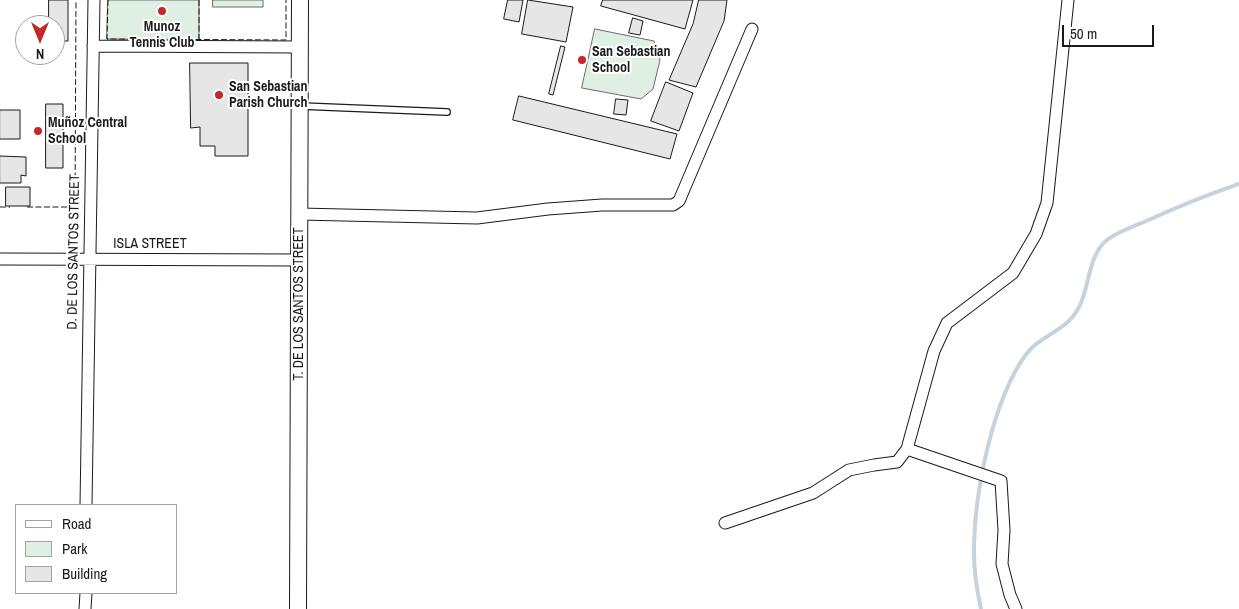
<!DOCTYPE html>
<meta charset="utf-8">
<style>
body{margin:0}
#map{position:relative;width:1239px;height:609px;overflow:hidden;background:#fff;font-family:"Archivo Narrow",sans-serif}
canvas{display:block}
.legend{position:absolute;left:15px;top:504px;width:162px;height:90px;box-sizing:border-box;background:#fff;border:1px solid #a3a3a3;margin:0;padding:6px 9px;list-style:none;font-size:15px;color:#1a1a1a}
.legend li{display:flex;align-items:center;gap:10px;height:25px}
.legend b{width:25px;border:1px solid #a3a3a3}
.north{position:absolute;left:15px;top:15px;width:50px;height:50px;box-sizing:border-box;background:#fff;border:1px solid #a3a3a3;border-radius:50%;rotate:180deg;font-size:14px;font-weight:700;line-height:20px;text-align:center;color:#1a1a1a}
.north::after{content:'';display:block;margin:auto;width:18px;height:22px;background:#c62828;clip-path:polygon(50% 0,100% 100%,50% 72%,0 100%)}
.scale{position:absolute;left:1062px;top:25px;width:92px;height:22px;box-sizing:border-box;border:2px solid #1a1a1a;border-top:0;padding-left:6px;font-size:15px;line-height:18px;white-space:nowrap;color:#1a1a1a;-webkit-text-stroke:4px #fff;paint-order:stroke}
</style>
<div id="map">
<canvas width="1239" height="609"></canvas>
<ul class="legend">
<li><b style="height:6px;background:#fff"></b>Road</li>
<li><b style="height:14px;background:#e0efe3"></b>Park</li>
<li><b style="height:14px;background:#e6e6e6"></b>Building</li>
</ul>
<div class="north">N</div>
<div class="scale">50 m</div>
</div>
<script>
const c = document.querySelector('canvas').getContext('2d');
c.lineJoin = 'round';
function fillPath(path, color) { c.fillStyle = color; c.fill(path, 'evenodd'); }
function trace(path, color, width, dash) { c.strokeStyle = color; c.lineWidth = width; c.lineCap = dash ? 'butt' : 'round'; c.setLineDash(dash || []); c.stroke(path); }
function drawText(font, color, halo, rows, align = 'center') {
  c.font = font + ' "Archivo Narrow",sans-serif'; c.lineWidth = 4; c.setLineDash([]); c.textBaseline = 'middle'; c.strokeStyle = halo; c.fillStyle = color; for (const [text, x, y, turn = 0] of rows) {
    c.save(); c.translate(x, y); c.rotate((+turn || 0) * Math.PI / 180); c.textAlign = isNaN(turn) ? turn : align; if (halo) c.strokeText(text, 0, 0); c.fillText(text, 0, 0); c.restore();
  }
}
const green = new Path2D(`
 M108,0H199V40L107,39Z
 M213,0H263V7H213Z
 M595,29L654,41L660,60L653,89L641,99L582,88Z`);
fillPath(green, '#e0efe3');
trace(green, '#6a6a6a', 1);
trace(new Path2D(`
 M981,609C977,591 974,571 974,553C974,494 992,400 1027,353C1042,334 1064,333 1078,309C1090,289 1087,256 1107,240C1117,232 1132,227 1144,222C1175,208 1207,195 1239,184`), '#c6d2dc', 4);
const building = new Path2D(`
 M49,0H68V41H55V25H49Z
 M508,0H523L519,22L504,19Z
 M528,0L573,7L566,42L522,34Z
 M603,0H693L685,29L601,6Z
 M699,0H727L724,21L696,87L669,80L693,24Z
 M633,18L643,21L640,35L629,33Z
 M561,46L565,47L553,95L549,94Z
 M190,63H248V156H215V146H200V127L191,128Z
 M666,82L693,93L679,131L651,121Z
 M519,96L677,134L670,159L513,120Z
 M616,99L628,100L626,115L614,114Z
 M46,104H63V168H46Z
 M0,110H20V139H0Z
 M0,156L26,157V176L21,175V183H0Z
 M6,187H30V206H6Z`);
fillPath(building, '#e6e6e6');
trace(building, '#1a1a1a', 1);
const lane = new Path2D(`
 M301,106L447,112`);
const street = new Path2D(`
 M93,46L300,47
 M299,214L477,218L548,209L602,205H673L679,201L752,29
 M0,259L299,260
 M907,449L1001,481L1004,530L1002,564L1010,595L1016,609
 M86,505L94,0
 M725,523L813,493L849,470L874,465L897,462L907,449L934,351L947,323L1013,273L1036,234L1047,203L1068,0
 M85,609L86,593`);
const secondary = new Path2D(`
 M298,609L300,0`);
trace(lane, '#1a1a1a', 8);
trace(street, '#1a1a1a', 13);
trace(secondary, '#1a1a1a', 18);
trace(lane, '#fff', 5.5);
trace(street, '#fff', 11);
trace(secondary, '#fff', 16);
trace(new Path2D(`
 M108,0L107,39L286,40V0
 M199,40V0
 M0,207H10
 M27,207H75L76,0`), '#1a1a1a', 1, [6, 2.5]);
for (const [x, y, r, color] of [
 [162,11,5,"#c62828"],
 [582,60,5,"#c62828"],
 [219,95,5,"#c62828"],
 [38,131,5,"#c62828"]
]) { const dot = new Path2D(); dot.arc(x, y, r, 0, 2 * Math.PI); c.fillStyle = color; c.fill(dot); trace(dot, '#fff', 2); }
drawText('bold 14px', '#1a1a1a', '#fff', [
 ["Munoz",162,27,"center"],
 ["Tennis Club",162,43,"center"],
 ["San Sebastian",592,52],
 ["School",592,68],
 ["San Sebastian",229,87],
 ["Parish Church",229,103],
 ["Muñoz Central",48,123],
 ["School",48,139]
], 'left');
drawText('14px', '#1a1a1a', '#fff', [
 ["ISLA STREET",150,244],
 ["D. DE LOS SANTOS STREET",74,252,-89],
 ["T. DE LOS SANTOS STREET",299,304,-90]
]);
</script>
